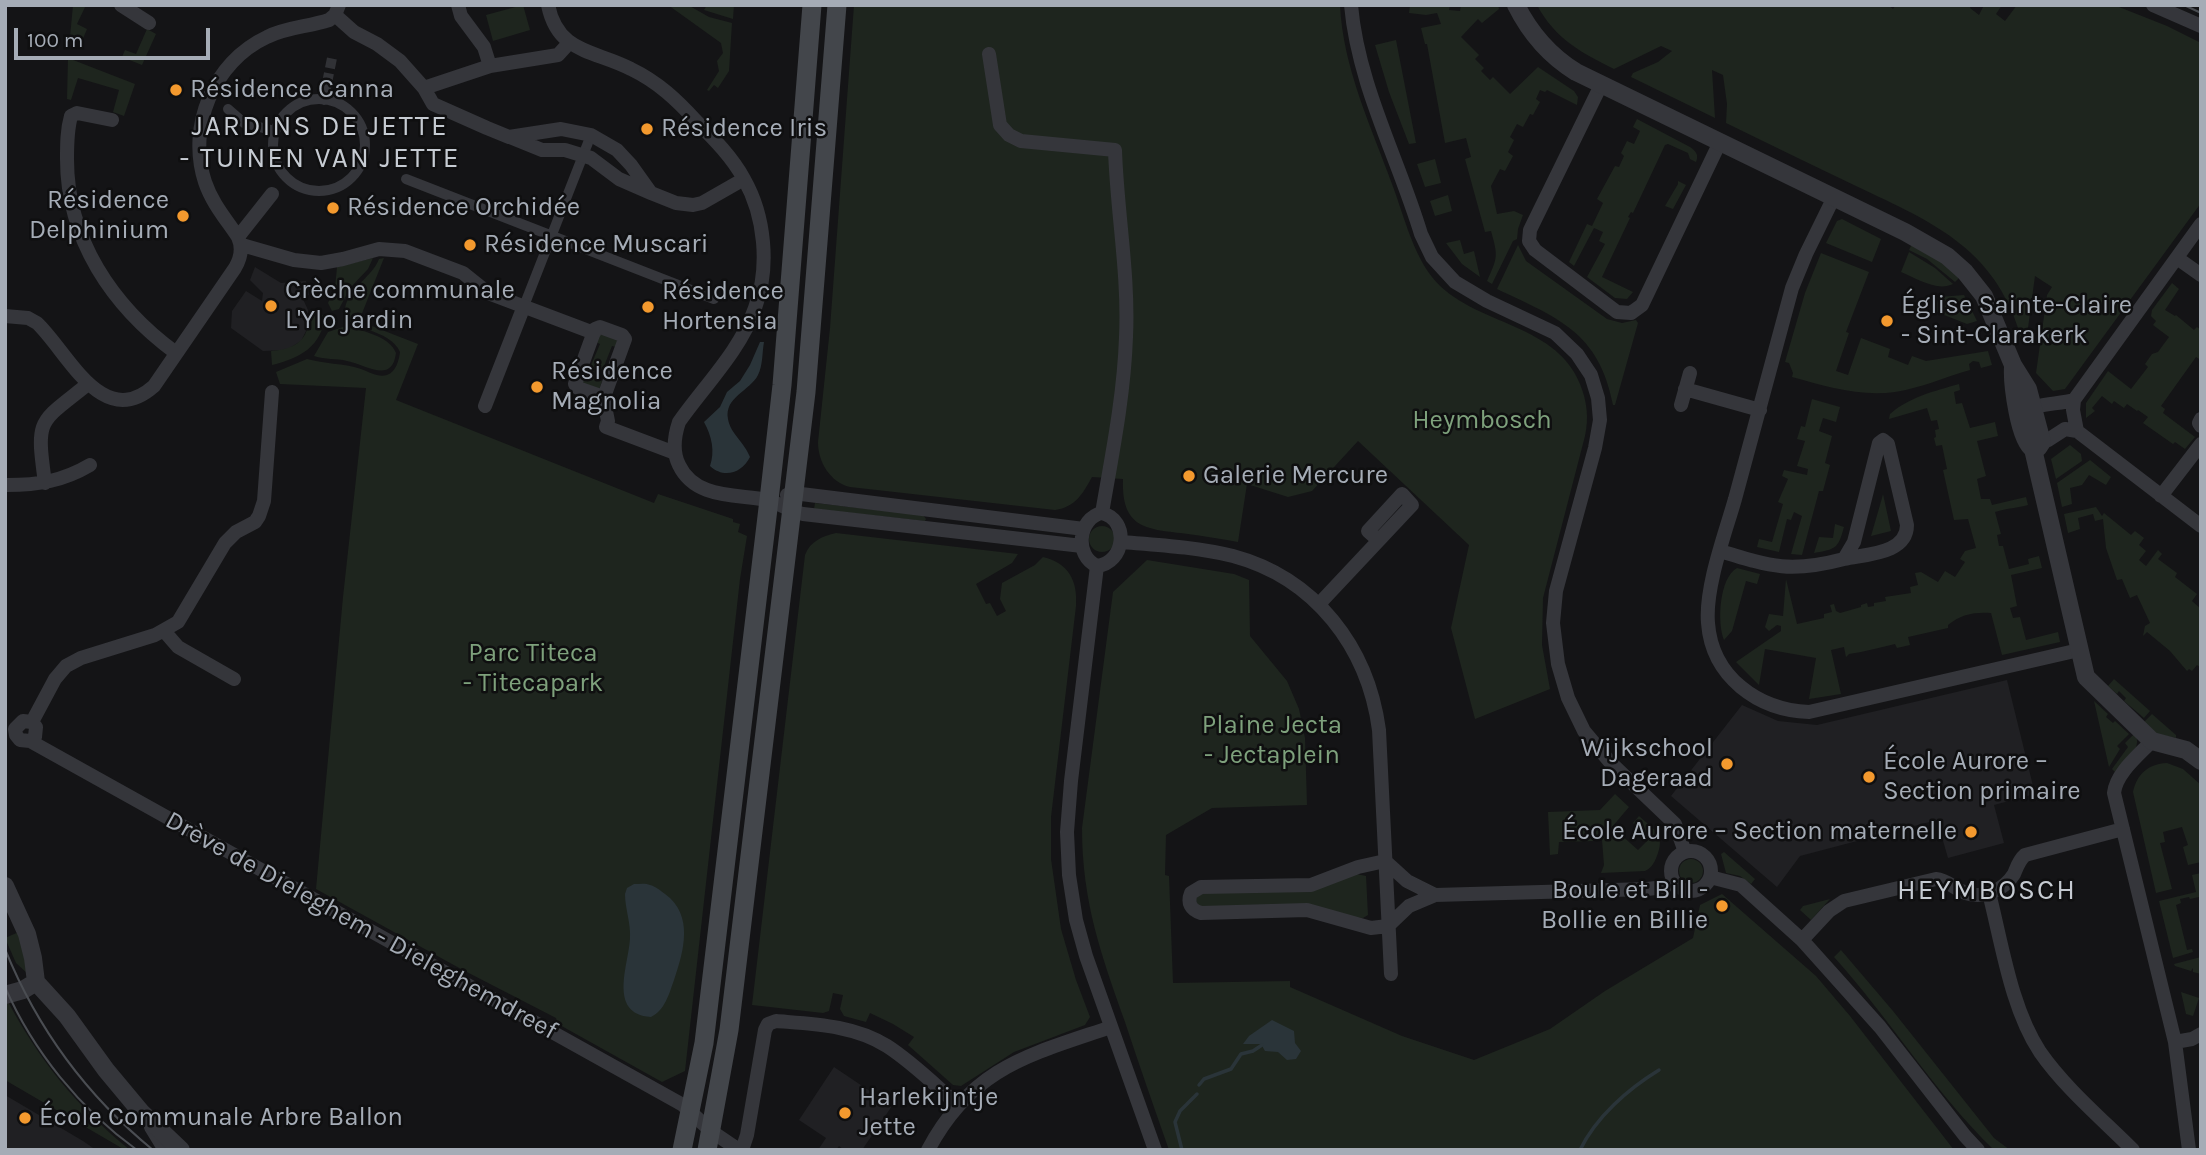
<!DOCTYPE html>
<meta charset="utf-8">
<style>
body{margin:0}
#map{position:relative;width:2206px;height:1155px;overflow:hidden;background:#141416;font-family:Karla,sans-serif}
canvas{display:block}
.frame{position:absolute;inset:0;border:7px solid #a5acb6;pointer-events:none}
.scale{position:absolute;left:14px;top:28px;width:196px;height:32px;box-sizing:border-box;border:4px solid #a5acb6;border-top:0;padding-left:9px;font-size:21px;line-height:24px;white-space:nowrap;color:#a5acb6;-webkit-text-stroke:5px #0f0f10;paint-order:stroke}
</style>
<div id="map">
<canvas width="2206" height="1155"></canvas>
<div class="frame"></div>
<div class="scale">100 m</div>
</div>
<script>
const c = document.querySelector('canvas').getContext('2d');
c.lineJoin = 'round';
function fillPath(path, color) { c.fillStyle = color; c.fill(path, 'evenodd'); }
function trace(path, color, width, dash) { c.strokeStyle = color; c.lineWidth = width; c.lineCap = dash ? 'butt' : 'round'; c.setLineDash(dash || []); c.stroke(path); }
function drawText(font, color, halo, rows, align = 'center') {
  c.font = font + ' Karla,sans-serif'; c.lineWidth = 5; c.setLineDash([]); c.textBaseline = 'middle'; c.strokeStyle = halo; c.fillStyle = color; for (const [text, x, y, turn = 0] of rows) {
    c.save(); c.translate(x, y); c.rotate((+turn || 0) * Math.PI / 180); c.textAlign = isNaN(turn) ? turn : align; if (halo) c.strokeText(text, 0, 0); c.fillText(text, 0, 0); c.restore();
  }
}
fillPath(new Path2D(`
 M255,267L281,283L306,281L309,295L302,297L308,310L309,325L301,341L287,350L263,351L231,328L232,311L246,291L262,301L263,293L250,280Z
 M2007,680L2035,794L1994,805L2004,843L1948,858L1937,820L1800,856L1777,887L1671,796L1742,705L1778,721L1817,725Z
 M834,1067L892,1106L862,1150H844L839,1146L836,1150H818L826,1138L799,1120Z
 M5,1095L83,1141L96,1150H5Z`), '#202023');
fillPath(new Path2D(`
 M73,5H86L77,24L87,29L82,41L70,37Z
 M523,5L530,30L493,41L486,15Z
 M668,5H688L709,17L732,23L729,71L718,88L714,85L709,91L707,90L719,71L717,61L723,53L721,43Z
 M707,5H734L733,19L704,10Z
 M854,5H1340C1343,68 1371,126 1392,184C1403,213 1411,247 1429,273C1466,326 1554,319 1580,384C1587,401 1589,418 1585,436L1543,598L1542,645L1550,689L1475,719L1451,628L1469,545L1358,441L1312,491L1288,497L1247,484L1238,542C1221,539 1205,536 1188,534C1148,529 1121,530 1123,479L1092,477C1083,493 1076,507 1055,510L850,487C830,482 818,462 818,442L830,328Z
 M1410,5H1450L1449,10L1460,11L1461,5H1498L1499,9L1482,23L1478,19L1461,37L1479,55L1475,59L1484,68L1481,71L1490,80L1493,77L1510,94L1538,67L1574,91L1578,97L1577,105L1547,90L1545,92L1540,90L1536,99L1540,102L1533,115L1530,114L1523,127L1517,124L1510,137L1514,140L1508,152L1513,156L1505,171L1500,169L1491,186L1497,214L1514,211L1523,215L1518,229L1517,239L1513,241L1492,284L1487,281C1498,257 1498,256 1491,231L1485,232L1465,159L1471,157L1466,138L1445,143L1427,44H1425L1421,28L1441,24L1437,13L1426,15L1409,13Z
 M1537,5H1888L1893,9L1896,5H1971L1970,8L1979,15L1984,5H2002L1996,14L2005,21L2017,5H2114L2167,26L2201,43V203L2065,389L2053,391L2036,373L2047,295L2052,287L2035,276L2026,343L2023,344C1998,249 1936,224 1856,186C1812,165 1769,144 1726,123L1727,104L1723,75L1712,70L1715,118L1631,77L1633,73L1658,62L1672,51L1661,46L1614,69C1582,53 1555,39 1537,5Z
 M147,29L156,34L142,65L122,57L125,50L136,54Z
 M1396,40L1416,143L1409,144L1389,92L1375,45Z
 M68,58L135,84L124,116L113,112L119,90L78,78L71,100L67,99Z
 M1637,119L1690,147C1696,151 1699,155 1696,162L1690,159L1688,153L1668,144L1665,145L1633,213L1631,212L1628,217L1630,218L1602,277L1633,292L1627,299L1615,298L1587,277L1605,244L1599,241L1603,232L1594,228L1574,266L1569,262L1587,224L1592,226L1603,203L1597,199L1615,166L1619,167L1624,156L1621,153L1627,141L1634,144L1640,131L1633,127Z
 M1435,159L1441,183L1425,187L1417,164Z
 M1678,181L1686,185L1673,209L1665,206L1678,184Z
 M1448,195L1452,211L1435,216L1430,201Z
 M1842,219L1881,239L1872,262L1826,243L1837,221Z
 M1460,240L1464,254L1474,251L1480,277L1462,264L1446,243Z
 M1912,244L1942,262L1959,278L1955,282L1927,259L1909,250Z
 M1518,245L1526,261L1607,319L1622,323L1636,320L1638,323L1615,405H1613C1599,332 1558,318 1497,289Z
 M1909,252L1935,268L1953,284C1937,292 1916,278 1901,272Z
 M1821,253L1869,272L1846,332L1849,333L1836,371L1848,375L1861,338L1890,349L1888,357L1908,365L1912,356L1926,361L1988,351L1992,365L1981,368L1979,362L1973,361L1969,364L1970,370C1945,377 1921,388 1895,392C1860,397 1825,386 1792,377L1793,373L1789,363L1785,362L1805,293Z
 M373,258L368,269L350,288L339,309L332,311L328,303L335,288L337,267Z
 M384,258L359,321L418,344L396,400L654,503L658,494L733,519V522L740,524L738,532L747,536L740,579L685,1071L662,1082L558,1024L556,1018L461,969L316,889L343,597L366,388L280,384L276,372L307,359C324,364 343,363 361,369C369,372 379,378 387,375C396,372 399,360 400,352C390,328 346,330 345,314C343,291 372,278 379,259Z
 M2172,283L2179,289L2165,310L2175,316L2176,315L2194,330L2197,327L2201,330V360L2196,357L2161,406L2165,409L2163,413L2195,437L2185,449L2175,442L2173,444L2143,423L2148,417L2138,410L2137,411L2127,404L2124,408L2114,401L2112,404L2102,396L2092,408L2095,411L2086,418V403L2108,371L2131,389L2148,367L2145,364L2152,354L2158,352L2169,337L2153,325L2156,321L2151,316L2152,310Z
 M1964,295L1977,321L1967,324L1934,311L1939,297Z
 M309,315H325C322,347 300,358 272,365L271,351C295,349 309,341 309,315Z
 M343,327C359,329 390,336 396,353C392,385 365,364 347,361C336,358 325,360 314,356L328,332Z
 M600,334L615,337L618,342L616,347L612,346L599,379L602,381L599,390L582,386L583,376L586,377L600,344L596,342Z
 M1959,384L1960,390L1954,392L1956,404L1962,403L1970,428L1995,422L1998,436L1977,441L1986,476L1977,479L1981,499H1990L1992,505L2026,497L2028,505C2018,508 2007,508 1995,512L2001,534L1997,535L1999,546H2003L2009,569L2029,564L2028,559L2039,556L2042,568L2011,575L2017,606L2010,608L2013,618L2020,617L2026,640L2058,632L2060,642L2002,655L1991,613C1974,612 1962,614 1948,625V628L1908,637L1910,645L1897,648L1895,644C1878,648 1863,652 1849,654L1846,657L1844,647L1831,650L1841,694L1809,699L1816,658L1765,649L1759,685L1736,662L1781,631V626L1777,625L1769,631L1765,627L1769,614L1783,616L1786,579L1797,624L1824,618V614L1832,612L1830,605L1834,604L1836,611L1840,613L1861,607V605L1867,603L1868,607L1874,606V603L1886,601L1885,597L1911,593L1910,587L1918,585L1915,573L1921,572L1938,582L1945,571L1955,577L1965,562L1960,559L1965,551L1976,548L1968,519L1954,520L1943,470L1947,469L1942,445L1936,446L1934,438L1936,437L1935,430L1939,429L1937,420L1931,421L1927,408L1889,419L1890,414C1909,397 1935,391 1959,384Z
 M1812,399L1840,407L1836,422L1823,418L1819,431L1832,436L1825,463L1830,465L1823,491H1819L1802,555L1791,554L1802,516L1794,512L1791,520L1787,519L1779,552L1757,547L1759,539L1772,542L1783,504L1778,502L1788,479L1782,476L1784,470L1807,475L1808,469L1797,466L1805,441L1797,439L1801,426L1805,427Z
 M2070,445L2081,454L2082,461L2056,479L2051,459Z
 M2090,460L2111,477L2106,485L2089,475L2082,485L2070,488L2072,504L2062,507L2057,483Z
 M1883,494L1891,531L1871,536L1882,498Z
 M815,503L923,515L926,519L925,521L814,509Z
 M2096,507L2102,516L2104,513L2131,535L2135,531L2144,538L2139,545L2146,551L2139,560L2146,566L2158,550L2162,554L2158,559L2177,573L2175,577L2197,594L2192,601L2201,609V668L2197,665L2192,671L2189,669L2187,671L2170,651L2147,632L2143,636L2145,626L2150,623L2137,595L2130,598L2122,579L2117,580L2106,548L2103,519L2095,521L2093,514L2078,518L2080,529L2068,533L2064,514Z
 M1835,524L1844,527C1838,549 1836,549 1814,553L1819,537L1833,538Z
 M1089 539a13 13 0 1 1 26 0a13 13 0 1 1-26 0Z
 M836,533L1018,554L1012,563L976,584L986,604L990,603L997,616L1006,611L1000,599L1002,583L1035,565L1043,557C1068,563 1078,580 1076,606L1051,817V859L1061,929L1076,980L1090,1017L1085,1025L1014,1052L961,1086L953,1085L908,1045L914,1037L893,1024L870,1013L866,1022L844,1016L840,1009L843,995L833,993L829,1011L823,1013L752,1005L805,555C810,541 823,536 836,533Z
 M1147,560L1234,574L1249,580L1250,636L1287,681L1299,709L1305,738L1307,805L1212,808L1166,835L1165,875L1169,876L1173,983L1290,981V987L1402,1036L1474,1060L1550,1029L1605,991L1693,938L1700,905L1722,894L1816,976L1850,1016L1954,1150H1169C1154,1107 1139,1065 1125,1022C1101,954 1082,902 1082,828L1113,592Z
 M1737,568L1760,574L1757,584L1746,581L1732,631L1724,640C1717,623 1719,578 1737,568Z
 M2114,679L2150,711L2144,718L2124,701L2126,698L2119,691L2117,694L2108,686Z
 M2094,701L2108,714L2106,717L2113,723L2115,721L2129,734L2117,746L2120,749L2109,767Z
 M2152,714L2176,735V738L2157,734L2143,723Z
 M2135,733C2143,749 2126,761 2116,773L2112,769L2128,747L2125,743Z
 M2167,763L2183,769L2201,785V862L2188,865L2183,847L2188,845L2182,827L2163,832L2165,842L2160,843L2172,889L2156,893L2133,792C2137,774 2148,764 2167,763Z
 M1615,794L1629,807L1612,827L1638,850L1650,838L1633,823L1639,816C1653,829 1665,833 1658,853C1655,861 1653,867 1645,871L1601,873L1604,865L1602,840H1599L1598,835L1594,836L1593,841L1559,842L1558,854L1550,855L1548,812L1600,810Z
 M1724,852L1755,879L1751,884L1740,876L1726,873L1721,854Z
 M1679 871a12 12 0 1 1 24 0a12 12 0 1 1-24 0Z
 M2201,873V902L2199,897L2190,899L2189,897L2180,899L2181,903L2176,905L2187,950L2192,949L2193,952L2173,958L2159,901L2196,892L2192,875Z
 M1356,874L1366,876L1368,915L1363,918L1199,907L1195,898L1197,894Z
 M1830,899L1811,920L1800,910L1803,906Z
 M21,931L28,974L16,963L5,938Z
 M1841,950L1893,1011L1994,1138L2010,1150H1994C1934,1092 1890,1019 1834,957Z
 M2201,957V974L2193,972V968L2191,971L2175,966L2174,964Z
 M2181,992L2199,998L2193,1016L2186,1014Z
 M7,1000C40,1061 76,1106 130,1150H125L5,1080Z`), '#1e251e');
fillPath(new Path2D(`
 M760,342H764C762,353 763,365 758,375C750,391 724,397 728,419C730,433 745,443 750,457C742,473 724,479 710,466C715,451 712,437 704,422L720,407L727,392L740,381L750,365Z
 M634,884C639,884 646,883 650,885C655,886 661,891 665,894C694,915 684,951 674,980C669,994 665,1010 651,1017C607,1014 629,964 630,938C631,923 625,909 625,894L627,888Z
 M1272,1020L1294,1031L1295,1043L1301,1051L1296,1059L1287,1060L1278,1052L1265,1051L1261,1044H1243L1249,1036Z`), '#2a3439');
trace(new Path2D(`
 M1199,1085L1204,1079L1231,1069L1241,1054L1253,1051L1262,1045
 M1182,1150L1175,1122L1180,1111L1197,1094
 M1580,1150C1596,1117 1628,1089 1659,1070`), '#2a3439', 3.5);
trace(new Path2D(`
 M327,83L332,58`), '#313236', 10, [10, 5]);
trace(new Path2D(`
 M273 145a46 46 0 1 1 92 0a46 46 0 1 1-92 0Z
 M324,100L327,83
 M228,109L244,123L275,131
 M406,179L714,299
 M524,306L591,135`), '#35363b', 10);
trace(new Path2D(`
 M121,5L149,23
 M458,5L461,16L484,47L490,66
 M548,5C558,54 595,50 631,69C658,82 677,100 697,122C714,139 732,157 744,179C765,216 770,267 755,308C740,351 705,385 679,422C674,437 672,451 679,465C695,499 736,494 767,500C779,503 790,511 803,514L1082,546
 M1351,5C1358,85 1398,158 1421,234L1432,257L1455,282L1487,301L1555,333L1577,354L1591,375L1598,398L1600,420L1595,448L1556,591L1553,623L1558,664L1568,698L1584,731L1610,762L1675,824L1685,852
 M2153,5L2201,26
 M335,15L354,32L377,44L400,61L424,88L433,104L487,128L509,137L561,129L591,135L617,150L631,165L651,193L676,203L693,205L702,203L744,179
 M989,54L1000,125L1009,135L1021,141L1115,150C1117,212 1129,275 1126,337C1124,396 1112,455 1102,513
 M1601,85L1530,230L1529,241L1535,250L1617,312L1631,313L1642,305L1720,142
 M424,88L490,66L558,55L569,43
 M112,120L77,113L71,116C67,130 67,144 67,159C67,239 112,306 176,353
 M510,137L542,150H565L591,158L619,179L651,193
 M1834,197L1806,254L1792,288C1773,359 1754,429 1735,499C1725,534 1705,587 1708,623C1712,677 1758,710 1809,712L2079,650
 M238,237L272,194
 M242,245L294,260L321,263L343,259L379,249L405,251L463,273L488,293L594,333
 M2177,258L2201,275
 M5,316L28,318L37,323C68,352 102,432 154,386L235,268C241,258 243,248 238,237C226,219 212,203 205,182C187,127 213,62 267,37C287,27 308,27 329,20L335,15L339,5
 M600,327L622,335L625,339L605,394L601,396L578,388L575,384L595,329Z
 M1685,389L1760,410
 M603,396L608,421L606,427L675,453
 M2074,400L2201,224
 M2074,400L2073,410L2077,431
 M1681,405L1690,373
 M485,406L524,306
 M2025,411C2034,404 2060,404 2074,400
 M2201,419L2199,423L2201,426
 M1883,440L1888,444L1907,525C1907,554 1866,554 1844,559L1854,542L1879,443Z
 M2042,442L2048,440L2065,429L2077,431L2201,526
 M45,483C36,417 38,424 88,384
 M7,485C38,485 63,481 90,465
 M787,495L793,493L1084,529
 M2161,496L2201,444
 M1102,513C1130,520 1125,563 1097,566C1074,556 1078,518 1102,513Z
 M1121,542C1158,545 1197,547 1233,556C1315,578 1368,647 1379,730L1391,974
 M1720,551C1772,567 1791,573 1844,559
 M1097,566L1071,781L1067,832L1069,875L1076,920L1086,956L1155,1150
 M1319,604L1412,505L1402,494L1368,531L1378,540
 M165,632L178,647L234,679
 M32,722L55,679L66,666L81,658L155,635L178,622L225,543L236,532L255,522L259,516L264,501L272,392
 M30,741L35,737L36,727L32,722L23,721L15,729L16,735L20,740L30,741L683,1105L711,1131L739,1150
 M2152,741C2139,755 2116,773 2114,793L2175,1042L2189,1150
 M1671 871a20 20 0 1 1 40 0a20 20 0 1 1-40 0Z
 M1385,861L1358,867L1311,885L1201,887L1191,893C1187,903 1191,910 1201,913L1307,910L1371,928L1388,926
 M1385,861L1407,881L1435,895
 M1710,877L1741,885L1802,940L1880,1027L1965,1136L1978,1150
 M1989,893C2002,944 2011,1008 2040,1052C2065,1088 2102,1119 2133,1150
 M1388,926L1409,906L1435,895L1647,889L1664,887L1674,882
 M1802,940L1829,911L1844,901L1936,879C1948,880 1954,889 1966,893C1984,899 2004,890 2014,874C2017,867 2019,860 2025,855L2123,829
 M2175,1042L2192,1039L2201,1034
 M151,1127L165,1150
 M742,1150L747,1135L765,1030L768,1024L776,1021C813,1024 854,1025 887,1046C912,1062 935,1085 958,1105
 M928,1150C972,1067 1029,1055 1111,1027`), '#35363b', 14);
trace(new Path2D(`
 M1516,5C1530,33 1550,56 1576,72L1905,232L1947,256L1965,272L1984,296L2013,365L2028,389L2042,442L2038,448L2033,449
 M2013,367C2012,383 2019,441 2033,449
 M2033,449L2086,677L2152,741L2186,750L2201,761
 M5,886L27,934L33,958L36,982L67,1016L106,1070L141,1112L181,1150
 M5,995L23,990L36,982`), '#35363b', 18);
trace(new Path2D(`
 M682,1150L704,1043L769,500L782,385L812,5
 M707,1150L729,1030L806,392L837,5`), '#43464b', 19);
trace(new Path2D(`
 M2184,5L2201,13
 M5,949C37,1028 87,1096 153,1150
 M5,987C33,1051 80,1109 137,1150`), '#4a4d52', 2);
for (const [x, y, r, color] of [
 [176,90,7,"#f3992e"],
 [647,129,7,"#f3992e"],
 [333,208,7,"#f3992e"],
 [183,216,7,"#f3992e"],
 [470,245,7,"#f3992e"],
 [271,306,7,"#f3992e"],
 [648,307,7,"#f3992e"],
 [1887,321,7,"#f3992e"],
 [537,387,7,"#f3992e"],
 [1189,476,7,"#f3992e"],
 [1727,764,7,"#f3992e"],
 [1869,777,7,"#f3992e"],
 [1971,832,7,"#f3992e"],
 [1722,906,7,"#f3992e"],
 [845,1113,7,"#f3992e"],
 [25,1118,7,"#f3992e"]
]) { const dot = new Path2D(); dot.arc(x, y, r, 0, 2 * Math.PI); c.fillStyle = color; c.fill(dot); trace(dot, '#0f0f10', 2.5); }
drawText('26px', '#a5acb6', '#0f0f10', [
 ["Résidence Canna",190,90],
 ["Résidence Iris",661,129],
 ["Résidence",169,201,"right"],
 ["Delphinium",169,231,"right"],
 ["Résidence Orchidée",347,208],
 ["Résidence Muscari",484,245],
 ["Crèche communale",285,291],
 ["L'Ylo jardin",285,321],
 ["Résidence",662,292],
 ["Hortensia",662,322],
 ["Église Sainte-Claire",1901,306],
 ["- Sint-Clarakerk",1901,336],
 ["Résidence",551,372],
 ["Magnolia",551,402],
 ["Galerie Mercure",1203,476],
 ["Wijkschool",1713,749,"right"],
 ["Dageraad",1713,779,"right"],
 ["École Aurore –",1883,762],
 ["Section primaire",1883,792],
 ["École Aurore – Section maternelle",1957,832,"right"],
 ["Boule et Bill -",1708,891,"right"],
 ["Bollie en Billie",1708,921,"right"],
 ["Harlekijntje",859,1098],
 ["Jette",859,1128],
 ["École Communale Arbre Ballon",39,1118]
], 'left');
drawText('26px', '#7ea17c', '#0f0f10', [
 ["Heymbosch",1482,421],
 ["Parc Titeca",533,654],
 ["- Titecapark",533,684],
 ["Plaine Jecta",1272,726],
 ["- Jectaplein",1272,756]
]);
drawText('26px', '#a5acb6', '#0f0f10', [
 ["Drève de Dieleghem - Dieleghemdreef",361,926,29]
]);
c.letterSpacing = '2px';
drawText('28px', '#c6cbd2', '#0f0f10', [
 ["JARDINS DE JETTE",320,127],
 ["- TUINEN VAN JETTE",320,159],
 ["HEYMBOSCH",1987,891]
]);
c.letterSpacing = '0px';
</script>
